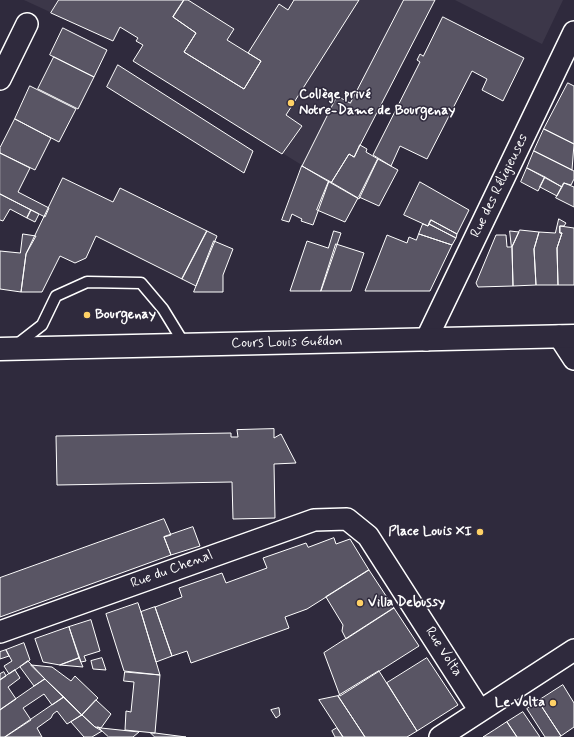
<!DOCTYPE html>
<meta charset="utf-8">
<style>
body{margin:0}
canvas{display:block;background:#2f2a3d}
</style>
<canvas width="574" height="737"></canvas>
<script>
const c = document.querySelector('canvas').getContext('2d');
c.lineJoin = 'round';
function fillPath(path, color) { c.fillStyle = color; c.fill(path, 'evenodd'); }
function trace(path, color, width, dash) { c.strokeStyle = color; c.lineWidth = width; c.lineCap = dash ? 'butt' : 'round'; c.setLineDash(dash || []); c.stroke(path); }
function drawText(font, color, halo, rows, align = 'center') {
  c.font = font + ' Mynerve,sans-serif'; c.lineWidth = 3; c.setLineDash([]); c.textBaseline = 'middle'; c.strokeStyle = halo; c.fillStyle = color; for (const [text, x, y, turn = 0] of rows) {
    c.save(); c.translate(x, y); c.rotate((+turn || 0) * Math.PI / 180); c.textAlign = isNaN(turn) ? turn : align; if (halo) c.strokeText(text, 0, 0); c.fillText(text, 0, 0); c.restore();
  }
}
fillPath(new Path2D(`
 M24,0H435L331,183L133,61L143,45L136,41L138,38L121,28L113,41Z
 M455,0H563L542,44Z`), '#3c3749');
const building = new Path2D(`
 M59,0H184L173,17L196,33L184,52L244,89L261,61L248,53L279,4L288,10L294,0H359L286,115L302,126L282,154L133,61L143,45L136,41L138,38L120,27L113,41L51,13Z
 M184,0H188L234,29L227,40L261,61L244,89L184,52L196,33L173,17Z
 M404,0H435L354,157L349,154L331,183L302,166L337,96L350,103Z
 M443,17L524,58L503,101L482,90L487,79L472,71L427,159L400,146L391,166L373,155L420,62L417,60L420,54L423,56Z
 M63,28L107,50L94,77L50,55Z
 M54,57L94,77L78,109L38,89Z
 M118,65L253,151L244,173L107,87Z
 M568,83L574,86V144L544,129Z
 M30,86L76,109L59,142L15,119Z
 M15,119L51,138L35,170L0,153V148Z
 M544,129L574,144L572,170L534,151Z
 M360,145L367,149L366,152L378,159L359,199L331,183L349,154L354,157Z
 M534,151L574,171V179L571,185L564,183L562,187L527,168Z
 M0,153L30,168L18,192L49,208L45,217L0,194Z
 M378,159L398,170L379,206L359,197Z
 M302,166L329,181L313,225L301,221L302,219L292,214L289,222L282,220Z
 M527,168L545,177L538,191L521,182Z
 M545,177L562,187L557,196L540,187Z
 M63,178L113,202L120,188L207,231L182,279L96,236L86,258L75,263L60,256L42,292H21L26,254Z
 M329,181L358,198L345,222L317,210Z
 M420,182L469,210L457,234L431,220L428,226L404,215Z
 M564,183L574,187V207L556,198Z
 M0,194L31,210L27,218L10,209L3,221L0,220Z
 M31,210L39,214L35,222L27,218Z
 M559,219L566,223L564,226H560V233H562L557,248L558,285H536L534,249L539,232L555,233Z
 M431,220L457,234L456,238L429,224Z
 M423,224L428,226L429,224L456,238L452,245L419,234Z
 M560,226L574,228V285H558L557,248L562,233H560Z
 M520,230L539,232L534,249L536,285L513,286L512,247Z
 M207,231L217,236L196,286L182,279Z
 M334,231L341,233L321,291H290L307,241L328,248Z
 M510,231L519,232L512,247L513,286L478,287L476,283L496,235H506L507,247H511Z
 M23,234L36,236L26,254L21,292L0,289V251L20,253Z
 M419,234L452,245L430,291H365L387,235L407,243L409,237L416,240Z
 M214,241L233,249L223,275V292H194Z
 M336,244L364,253L351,291H321Z
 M274,429V438L281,434L296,463L274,464L275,518L233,519L232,482L57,485L56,436L231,433V437H238L237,430Z
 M164,519L171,535L164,537L171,555L0,617V578Z
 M193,527L200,546L171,555L164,537Z
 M334,538L336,544L350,539L369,570L307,609L285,617L289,628L191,663L187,651L172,656L155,607L182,597L179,588L222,573L226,583L267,568L263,558L306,543L308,547Z
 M369,570L394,608L346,639L342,631L343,625L326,597Z
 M138,603L141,612L160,675L124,671L106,614Z
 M155,607L172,656L156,662L141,612Z
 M394,608L419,646L340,696L324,653Z
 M91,620L100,651L84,656L86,661L81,662L69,627Z
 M69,627L79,658L60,665L43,662L35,639Z
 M24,643L30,660L9,674L4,666L12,661L6,650Z
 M6,650L9,656L0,659V652Z
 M79,658L83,667L60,665Z
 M102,658L106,670L93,669L91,661Z
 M427,658L458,705L417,731L387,683Z
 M28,661L45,679L34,686L20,667Z
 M31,665L52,667L71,681L75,676L98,698L82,715Z
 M15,670L20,678L8,687L16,699L0,710V680Z
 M379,671L417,731L407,737H365L338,696Z
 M4,672L6,676L0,680V674Z
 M125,672L160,675L155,733L125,730L126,711L131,712L134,682L124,681Z
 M45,679L64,697L52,705L44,694L23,708L31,720L5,737H0V710Z
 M563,685L574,703V727L561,736L538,701Z
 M338,696L365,737H343L319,700Z
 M64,697L82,715L67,724L57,711L53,714L51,718L37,728L42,737H5Z
 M96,700L111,714L101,728L95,727L82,715Z
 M538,701L561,736L559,737H545L527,709Z
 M279,708L280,715L276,718L271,710Z
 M523,712L540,737H517L507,722Z
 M82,715L95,727L102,731L92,737H84L71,722Z
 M507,722L517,737H483L494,730Z
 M98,727L101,728L139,732L133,737H109Z
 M337,728L343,737H335L332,731Z
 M151,733H155L186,737H155Z`);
fillPath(building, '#595564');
trace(building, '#fff', 1);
const lane = new Path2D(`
 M15,346L42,325L56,296L87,282L141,283L163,309L185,345`);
const street = new Path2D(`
 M0,79L27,24
 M559,336L574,359
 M426,340L574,32
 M0,632L314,520L347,519L368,536L480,711
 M440,737L574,650`);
const secondary = new Path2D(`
 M0,349L574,336`);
trace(lane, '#fff', 13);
trace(street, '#fff', 24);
trace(secondary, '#fff', 25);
trace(lane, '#2f2a3d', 10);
trace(street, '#2f2a3d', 21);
trace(secondary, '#2f2a3d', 22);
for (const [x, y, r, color] of [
 [291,103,4,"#ffd166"],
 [87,315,4,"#ffd166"],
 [480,532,4,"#ffd166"],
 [360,603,4,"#ffd166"],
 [553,703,4,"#ffd166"]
]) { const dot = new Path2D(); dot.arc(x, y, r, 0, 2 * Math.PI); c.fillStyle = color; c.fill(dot); trace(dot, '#2f2a3d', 1.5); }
drawText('bold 14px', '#fff', '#2f2a3d', [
 ["Collège privé",299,95],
 ["Notre-Dame de Bourgenay",299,111],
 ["Bourgenay",95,315],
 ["Place Louis XI",472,532,"right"],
 ["Villa Debussy",368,603],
 ["Le Volta",545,703,"right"]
], 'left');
drawText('14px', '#fff', '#2f2a3d', [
 ["Rue des Réligieuses",500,186,-64],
 ["Cours Louis Guédon",287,343,-1],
 ["Rue du Chenal",172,570,-20],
 ["Rue Volta",443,652,57]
]);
</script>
